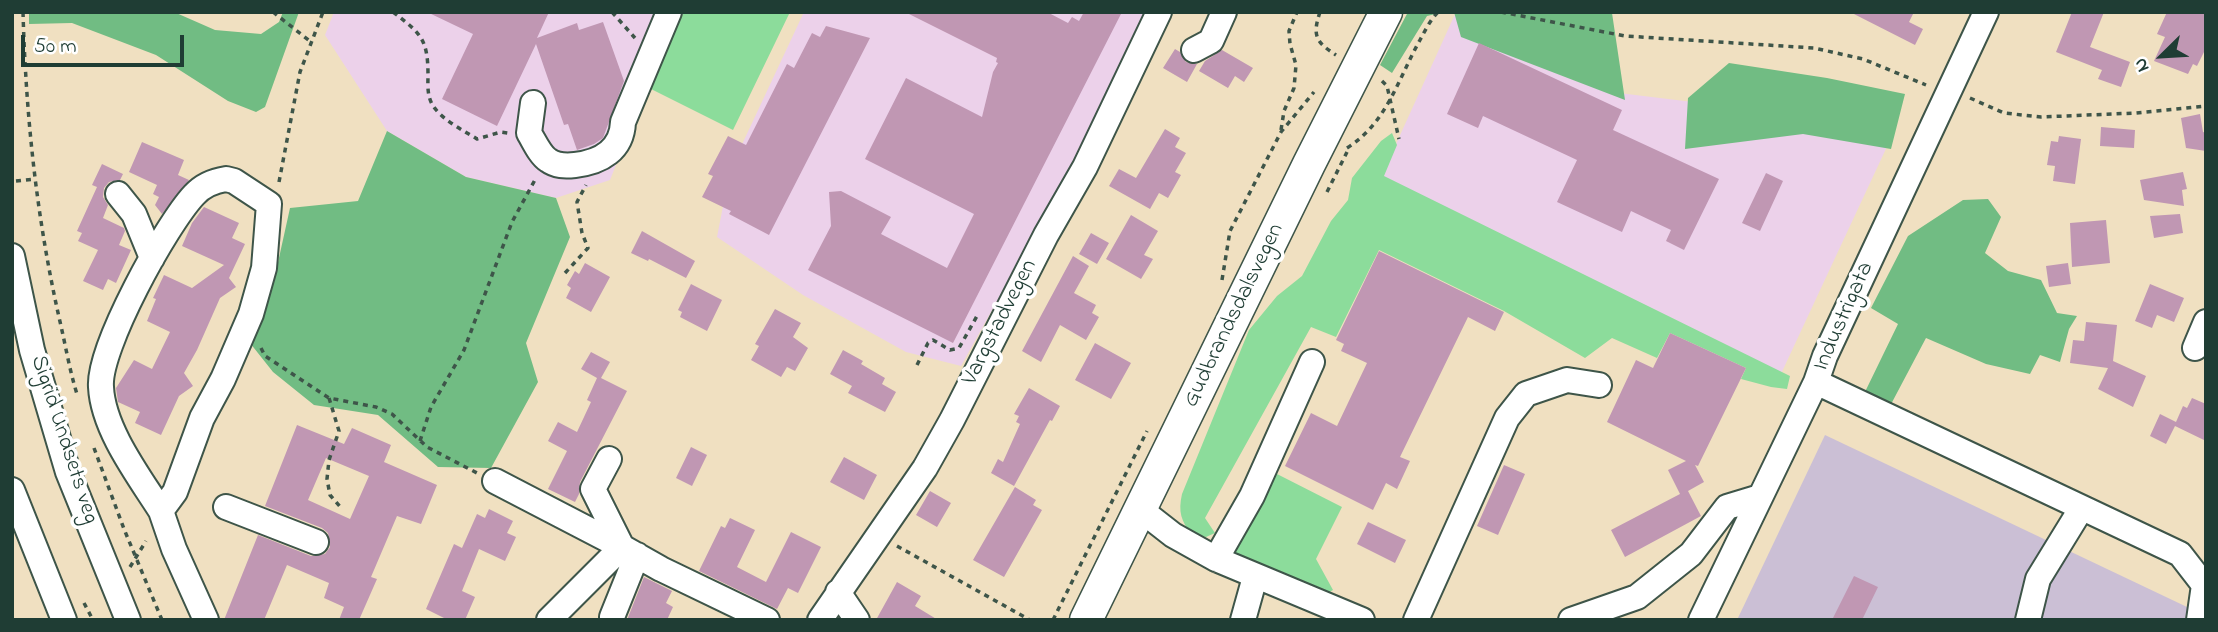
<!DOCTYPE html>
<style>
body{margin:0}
#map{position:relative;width:2218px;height:632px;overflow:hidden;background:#f0e0c1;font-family:"Indie Flower",sans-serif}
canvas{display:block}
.frame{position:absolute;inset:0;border:14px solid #1f3d34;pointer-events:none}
.north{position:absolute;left:2127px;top:21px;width:70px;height:70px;-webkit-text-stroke:5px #fff;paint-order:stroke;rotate:246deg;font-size:19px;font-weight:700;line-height:28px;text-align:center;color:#1f3d34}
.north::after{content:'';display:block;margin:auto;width:24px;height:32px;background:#1f3d34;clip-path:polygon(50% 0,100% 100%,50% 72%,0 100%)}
.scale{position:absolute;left:21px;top:35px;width:163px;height:32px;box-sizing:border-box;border:4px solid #1f3d34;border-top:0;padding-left:9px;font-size:21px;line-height:24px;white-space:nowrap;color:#1f3d34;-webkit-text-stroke:5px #fff;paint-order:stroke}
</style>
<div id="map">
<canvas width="2218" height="632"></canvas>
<div class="frame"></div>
<div class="north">N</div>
<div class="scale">50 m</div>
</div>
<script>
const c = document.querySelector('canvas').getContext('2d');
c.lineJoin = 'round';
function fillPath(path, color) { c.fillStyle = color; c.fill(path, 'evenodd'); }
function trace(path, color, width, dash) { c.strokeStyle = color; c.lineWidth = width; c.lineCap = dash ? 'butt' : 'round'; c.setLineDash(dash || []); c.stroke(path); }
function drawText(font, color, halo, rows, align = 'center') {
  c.font = font + ' "Indie Flower",sans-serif'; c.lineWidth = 7; c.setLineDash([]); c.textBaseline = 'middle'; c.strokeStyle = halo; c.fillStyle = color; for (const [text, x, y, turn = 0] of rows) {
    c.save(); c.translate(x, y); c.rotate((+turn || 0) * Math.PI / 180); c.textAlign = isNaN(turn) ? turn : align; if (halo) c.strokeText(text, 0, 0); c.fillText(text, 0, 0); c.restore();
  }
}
fillPath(new Path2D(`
 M334,12H684L647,87L610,180L556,198L466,177L387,131L325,35Z
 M804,12H1146L1075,161L961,366L906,352L803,295L717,237L730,170Z
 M1456,12L1619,93L1701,103L1891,138L1780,376L1381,177Z`), '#ecd1ea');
fillPath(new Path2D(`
 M1825,435L2206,616V620H1737Z`), '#cbbfd5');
fillPath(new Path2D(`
 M684,12H790L733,130L647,87Z
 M1392,133L1397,145L1384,176L1790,376L1787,389L1771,387L1741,379L1746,368L1670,333L1657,358L1612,338L1585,358L1504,311L1379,250L1336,337L1311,327L1205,518L1215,533L1206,537L1192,535C1181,521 1178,512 1182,494L1249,330L1277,296L1302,276L1331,221L1348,200L1352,178L1381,141Z
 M1277,474L1342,507L1316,559L1333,590L1321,597L1239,559L1233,550L1266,486Z`), '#8cdc9b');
fillPath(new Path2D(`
 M29,12H174L215,30L261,34L279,22L283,12H299L265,107L256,112L228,101L156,55L72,23L29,24Z
 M1408,12H1444L1427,16L1392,73L1380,65Z
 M1454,12L1612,13L1625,100L1461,37Z
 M1729,63L1827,78L1905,94L1891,149L1803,134L1685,149L1688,98Z
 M387,131L466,177L556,198L570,237L526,343L538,382L491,468L438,467L378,415L314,405L273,372L250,343L273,285L290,208L358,201Z
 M1988,199L2001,217L1985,253L2008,271L2041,280L2057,313L2077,316L2069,329L2060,362L2040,355L2030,374L1986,364L1926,338L1889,408L1863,396L1898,324L1871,308L1908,236L1963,200Z`), '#71bc83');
fillPath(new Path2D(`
 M427,12H549L537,38L577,23L579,30L603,22L624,81L603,138L594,144L577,150L568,124L564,125L536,44L497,126L442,99L473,34Z
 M905,12H1047L1068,23L1072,17L1079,21L1084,12H1122L953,343L808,270L831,226L829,192L841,191L891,217L881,234L947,268L974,214L865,159L906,78L982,117L993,72L998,63L996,62L997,58Z
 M1850,12H1914L1909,22L1923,29L1915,45Z
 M2072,12H2104L2090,47L2130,62L2121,87L2098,79L2102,70L2056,52Z
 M2167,12H2206V48L2197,66L2193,64L2188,74L2154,61L2165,37L2157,34Z
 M826,26L870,38L769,235L729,214L731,211L702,197L713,176L708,174L728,136L746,145L787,64L794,68L812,33L820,37Z
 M1479,43L1622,110L1613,130L1719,179L1684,250L1666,241L1671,230L1631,211L1622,232L1557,202L1577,160L1483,116L1478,128L1447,114Z
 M1175,49L1180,52L1186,62L1197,64L1187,82L1163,68Z
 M1222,50L1253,68L1244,82L1235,76L1228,88L1199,71L1205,61Z
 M2200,114L2203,132L2206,133V151L2186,148L2181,118Z
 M2101,127L2135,130L2134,148L2100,146Z
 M1165,129L1180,138L1175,147L1186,153L1175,172L1181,175L1168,198L1159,193L1150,209L1109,186L1119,169L1136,178Z
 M2059,136L2081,139L2075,184L2053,181L2055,166L2047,165L2051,141L2058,142Z
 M142,142L184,160L178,175L189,180L162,214L155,205L159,197L153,194L157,185L129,172Z
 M102,164L123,174L120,180L109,182L104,188L103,197L108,205L103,218L124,228L125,231L119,245L131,250L116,283L108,279L103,290L83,281L98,250L78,241L82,233L77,231L97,187L92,185Z
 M2183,172L2187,189L2182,190L2184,206L2144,200L2140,180Z
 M1766,173L1783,181L1760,231L1742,223Z
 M204,207L239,223L232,238L245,244L229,278L236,287L220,298L197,350L184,373L193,386L179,396L161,435L135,423L140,412L118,402L116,388L134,360L152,369L170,332L147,321L156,299L153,298L164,275L192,288L224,265L182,246L192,223Z
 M2180,214L2183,233L2154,238L2150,216Z
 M1131,215L1158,231L1144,255L1153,259L1141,279L1106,259Z
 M2106,220L2110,263L2072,267L2070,223Z
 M642,231L695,261L686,278L649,259L648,261L631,253Z
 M1091,233L1109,243L1097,264L1079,254Z
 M1379,251L1504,312L1495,331L1468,317L1400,457L1410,461L1397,489L1386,483L1373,510L1285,466L1311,413L1337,426L1367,363L1341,351L1344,344L1336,340Z
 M1073,256L1089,266L1074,293L1096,305L1092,313L1099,317L1086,340L1060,325L1041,362L1022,351Z
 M585,263L610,277L591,312L566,298L571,288L567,285L575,271L579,274Z
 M2068,263L2071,284L2049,287L2046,266Z
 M691,284L722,300L707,331L680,317L682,312L678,310Z
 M2150,284L2184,298L2174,322L2157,315L2152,328L2135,321Z
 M775,309L801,323L793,337L808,348L795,371L787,367L781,377L751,360L759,346L755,344Z
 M2086,322L2117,325L2113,361L2146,376L2133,407L2098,389L2108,368L2070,363L2073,340L2084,341Z
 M1670,333L1746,368L1698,466L1695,465L1704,482L1688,491L1701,516L1625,557L1611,530L1680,494L1668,470L1686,461L1607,422L1636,360L1653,368Z
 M1095,343L1131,363L1111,399L1075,380Z
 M843,350L863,361L861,364L885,378L882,384L896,392L885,412L848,393L852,386L830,374Z
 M591,352L610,362L601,378L627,391L580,482L579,494L575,502L548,489L567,451L548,441L558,422L577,432L591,402L587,400L597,378L581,369Z
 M1029,388L1060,406L1052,421L1050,420L1014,486L991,473L998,459L1003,462L1020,424L1016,422L1019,416L1014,414Z
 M2192,398L2206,404V441L2175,426L2166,444L2150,436L2160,414L2176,422L2183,406L2187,408Z
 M297,425L344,444L352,428L391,445L384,462L437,485L421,524L397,516L371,577L377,579L359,620H339L344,607L324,598L329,583L287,565L264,620H224L258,535L311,556L325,554L330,547L328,533L322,528L265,506ZM326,458L369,476L350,519L308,500Z
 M691,447L707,455L692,486L676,478Z
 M844,457L877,475L864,500L830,482Z
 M1504,465L1525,474L1498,535L1477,526Z
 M1015,487L1036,500L1033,505L1042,510L1004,577L973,560Z
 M930,491L951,503L937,527L916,515Z
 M489,509L513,521L507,533L516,537L505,561L479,549L462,591L475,597L465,620H448L426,609L454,544L462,548L477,514L485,518Z
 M730,518L755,530L737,567L766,582L791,532L821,547L798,593L788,588L777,609L699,571L721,526L725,528Z
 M1368,522L1406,540L1395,563L1357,544Z
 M1854,576L1878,587L1862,620H1832Z
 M644,577L672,591L666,603L673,607L667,620H627Z
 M897,582L921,596L915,606L938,620H876Z`), '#c097b3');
const minor = new Path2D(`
 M1194,50L1211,41L1224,12
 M533,103L529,133C534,141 540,155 548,160C556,166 565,166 575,165C601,162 622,150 623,122L669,12
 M226,179L234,181L269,204L264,268L251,314L223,379L202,418L175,492L161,511C138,475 103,429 101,387C98,348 166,225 194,195C203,185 213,181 226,179Z
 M118,194L134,214L152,258
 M12,256L32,350L68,472L128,620
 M2195,348L2206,322
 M1816,382L2180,554L2204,585L2199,620
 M609,459L593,489L622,547
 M495,481L622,547
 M12,490L64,620
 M226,507L316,542
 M1141,510L1173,535L1216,559L1362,620
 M161,511L174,549L206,620
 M1216,559L1252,496L1312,362
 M838,592L857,620
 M612,617L637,555
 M549,620L622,547L661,569L767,620
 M820,620L925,468L952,420L1046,235L1085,167L1159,12
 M1243,620L1255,577
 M1416,620L1507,418L1526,394L1567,380L1599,385
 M1571,620L1637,597L1691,554L1727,507L1760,497
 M1701,620L1816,382L1825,356L1986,12
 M2028,620L2038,579L2081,509`);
const major = new Path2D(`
 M1086,620L1309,164L1386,12`);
trace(minor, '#3e5549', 28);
trace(major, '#3e5549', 35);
trace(new Path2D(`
 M23,12C26,119 37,222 61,326C66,348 70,372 77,394
 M273,12L311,42
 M393,12C420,33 428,38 428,75C428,83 427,93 431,102C438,118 463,130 477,139L501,132L508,133
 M612,12L635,38
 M1320,12C1312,36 1316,42 1336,55
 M1501,12L1625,36L1814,48L1863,59L1926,85
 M1382,81L1387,86L1399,139
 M1970,98L2004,113L2041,117L2136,113L2206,106
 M1281,130L1284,111L1294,88L1296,65L1290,44L1289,31L1297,12
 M1347,148C1387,123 1398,79 1420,40C1425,31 1430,20 1438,12
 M16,181L35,179
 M279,182L300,72L323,12
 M1327,192L1347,152
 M565,273L588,248L582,233L577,202L586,185
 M1222,280L1230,231L1281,132L1314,92
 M261,348L265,356L329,398L376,407L392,414L427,447L477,473
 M917,365L928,343L933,340L950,350L959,348L977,316
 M329,398L339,431L329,460L327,479L330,495L342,509
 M420,441L431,407L464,350L512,222L536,178
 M94,448L124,529L162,620
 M897,546L1030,620
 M130,567L146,541
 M84,603L93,620
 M1053,620L1147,431`), '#3e5549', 3.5, [5, 5]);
trace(minor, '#fff', 24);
trace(major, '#fff', 32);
drawText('23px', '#1f3d34', '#fff', [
 ["Gudbrandsdalsvegen",1235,316,-64],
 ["Industrigata",1845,317,-66],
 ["Vargstadvegen",1001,323,-63],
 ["Sigrid Undsets veg",63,440,72]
]);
</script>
